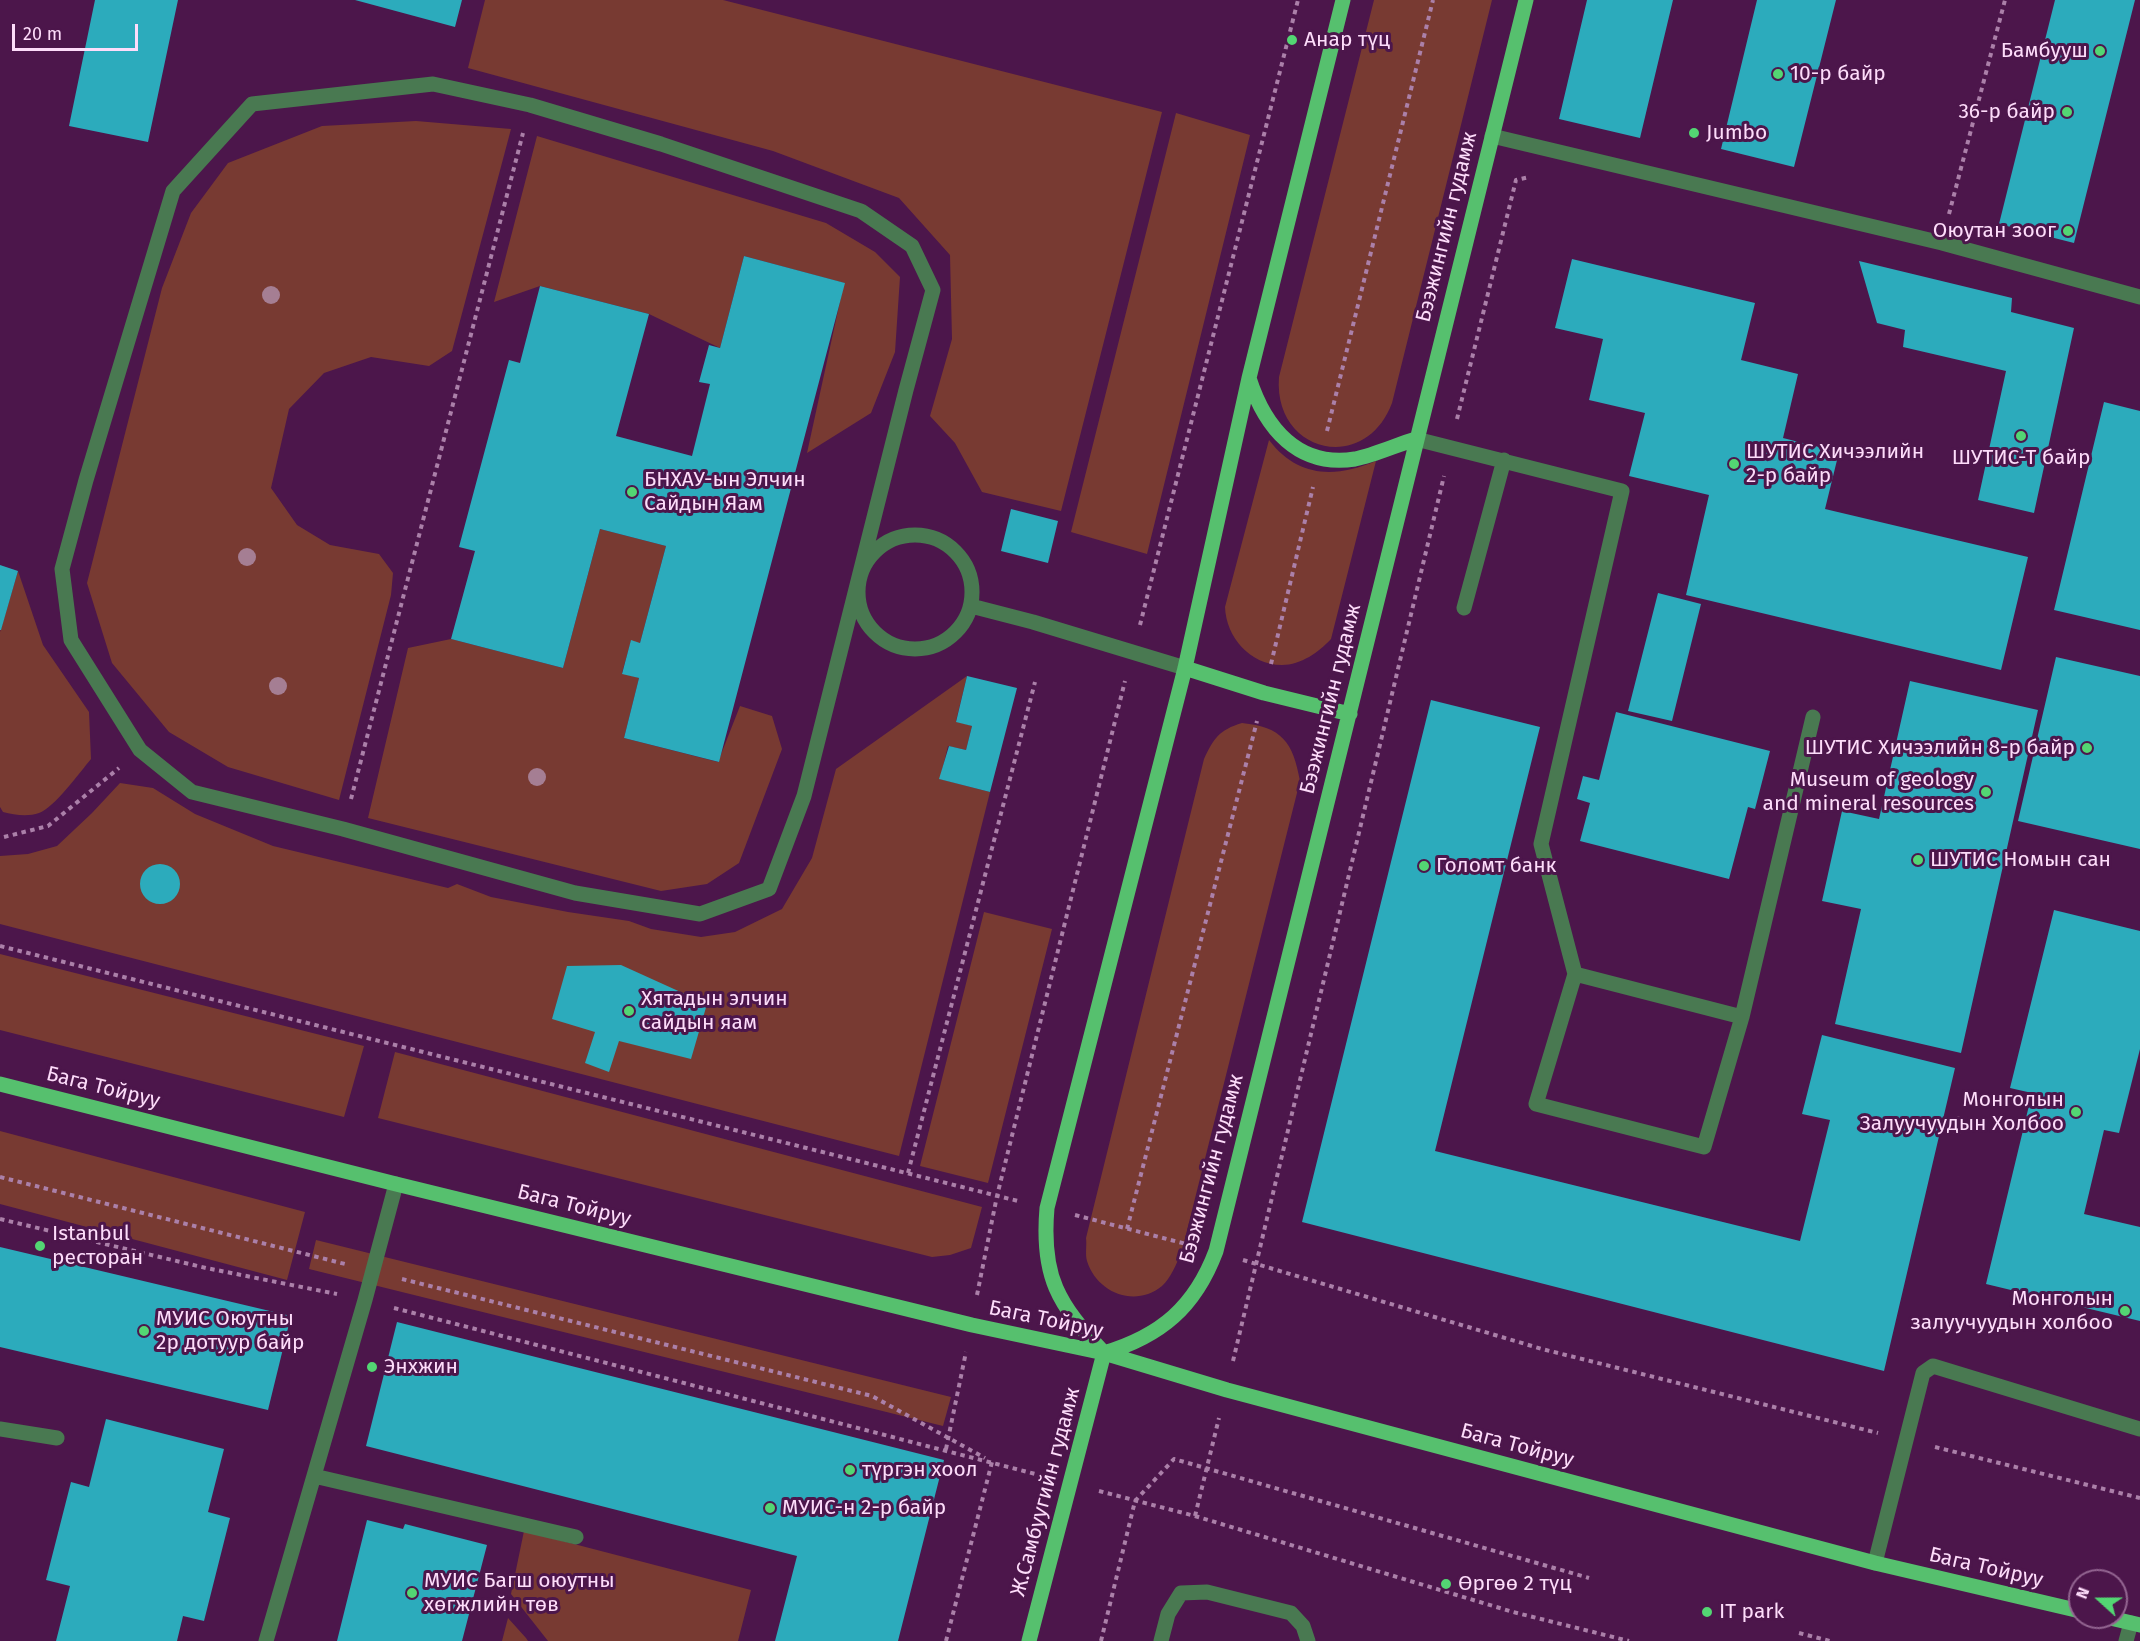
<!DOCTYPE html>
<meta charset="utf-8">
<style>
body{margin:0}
#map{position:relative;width:2140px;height:1641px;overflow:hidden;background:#4c164b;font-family:"Fira Sans",sans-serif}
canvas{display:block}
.north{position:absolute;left:2068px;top:1569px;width:60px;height:60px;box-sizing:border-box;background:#4c164b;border:2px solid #936591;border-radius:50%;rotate:291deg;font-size:16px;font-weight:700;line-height:24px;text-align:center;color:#fddcfa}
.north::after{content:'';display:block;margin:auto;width:21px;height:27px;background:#53d673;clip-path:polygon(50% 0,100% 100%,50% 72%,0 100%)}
.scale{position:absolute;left:12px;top:24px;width:126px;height:27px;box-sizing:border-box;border:3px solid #fddcfa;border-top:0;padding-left:8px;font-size:18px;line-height:21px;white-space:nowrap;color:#fddcfa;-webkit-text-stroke:4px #4c164b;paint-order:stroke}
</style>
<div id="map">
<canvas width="2140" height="1641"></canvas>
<div class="north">N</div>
<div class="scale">20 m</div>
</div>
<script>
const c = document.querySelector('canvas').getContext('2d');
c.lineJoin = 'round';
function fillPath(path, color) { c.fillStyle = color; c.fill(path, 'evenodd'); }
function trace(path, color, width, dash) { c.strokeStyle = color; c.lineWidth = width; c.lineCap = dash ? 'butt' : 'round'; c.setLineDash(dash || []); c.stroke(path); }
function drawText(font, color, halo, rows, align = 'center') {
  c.font = font + ' "Fira Sans",sans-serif'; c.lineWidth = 6; c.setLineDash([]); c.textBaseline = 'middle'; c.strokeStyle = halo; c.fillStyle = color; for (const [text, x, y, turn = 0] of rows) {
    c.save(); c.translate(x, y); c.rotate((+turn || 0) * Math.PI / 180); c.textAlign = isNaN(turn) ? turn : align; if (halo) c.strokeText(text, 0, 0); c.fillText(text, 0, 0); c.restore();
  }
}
fillPath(new Path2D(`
 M485,0H723L1162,112L1061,511L982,492L955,443L930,416L952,339L950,255L899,198L773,151L468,68Z
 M1374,0H1492L1392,403C1365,475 1273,453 1279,377Z
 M1176,113L1250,135L1147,554L1071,532Z
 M416,121L511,129L452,351L429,366L371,357L324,373L289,409L271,488L297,525L330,545L379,554L393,573L391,595L339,800L228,767L169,732L112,663L87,583L162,288L191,213L228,163L322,126Z
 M537,136L826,223L875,252L900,277L895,352L871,413L807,453L844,283L744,256L720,348L649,314L540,286L494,302Z
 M1269,440C1298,478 1335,478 1376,461L1331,639C1319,652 1301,665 1282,665C1250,665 1226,637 1225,607Z
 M600,529L666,546L640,643L631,641L622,673L639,678L624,738L718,762L740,706L772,716L782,749L739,863L707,884L661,891L368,818L408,648L451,639L563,668Z
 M18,571L43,645L89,712L91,759C80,772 54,808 39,813C28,817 14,815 3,812L0,807V632Z
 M967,676L956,721L972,726L966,750L948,746L940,779L990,792L899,1156L0,924V856L28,854L57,846L92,813L120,783L153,788L195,814L273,846L448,888L457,884L491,897L568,912L629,921L651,929L701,937L735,932L782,909L812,858L836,769Z
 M1242,723C1282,727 1293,742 1300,781L1181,1254C1176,1264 1171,1278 1162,1286C1135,1308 1097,1293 1087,1261C1085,1254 1087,1245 1086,1238L1204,759C1214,738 1219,730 1242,723Z
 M984,912L1052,929L988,1183L920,1166Z
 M0,954L364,1046L344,1117L0,1030Z
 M395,1052L982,1207L971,1248L950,1255L932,1257L378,1118Z
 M0,1131L305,1212L287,1280L0,1204Z
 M316,1240L951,1397L943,1426L309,1269Z
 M524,1531L751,1590L738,1641H548L511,1594Z
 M508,1618L526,1638L528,1641H502Z`), '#783a32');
fillPath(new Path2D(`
 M95,0H178L148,142L69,126Z
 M355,0H462L455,27Z
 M1587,0H1673L1640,138L1559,119Z
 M1757,0H1836L1794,167L1721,149Z
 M2055,0H2135L2074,243L1999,224Z
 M744,256L845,283L719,762L624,738L639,678L622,674L631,640L640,643L666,546L600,529L563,668L451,639L475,551L459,547L509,360L520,363L540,286L649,314L616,436L692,456L710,384L699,382L709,345L720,348Z
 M1572,259L1755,303L1741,360L1798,374L1783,438L1839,452L1825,509L2028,557L2001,670L1686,595L1709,495L1629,476L1645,413L1589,400L1603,339L1555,328Z
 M1859,261L2012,298L2011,312L2074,328L2034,513L1978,500L2006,371L1903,347L1905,330L1877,323Z
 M2104,402L2140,411V630L2054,610Z
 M1011,509L1058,521L1048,563L1001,551Z
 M0,565L18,571L1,630H0Z
 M1658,593L1701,604L1672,721L1628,711Z
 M2056,657L2140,676V849L2018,821Z
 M967,676L1017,688L990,792L939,779L949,746L966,750L972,726L956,722Z
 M1910,681L2038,710L1961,1053L1835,1024L1861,909L1822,901L1842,811L1879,819Z
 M1431,700L1540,727L1435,1151L1800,1241L1830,1120L1802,1114L1822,1035L1955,1068L1884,1371L1302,1222Z
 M1616,712L1770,751L1755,809L1748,807L1729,879L1580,841L1590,803L1577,799L1583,776L1599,780Z
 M140 884a20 20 0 1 1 40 0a20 20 0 1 1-40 0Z
 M2054,910L2140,931V1049L2119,1133L2104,1130L2084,1214L2140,1227V1321L1986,1284L2032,1093L2010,1088Z
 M621,965L707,1004L691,1059L619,1041L609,1072L585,1063L595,1032L552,1019L567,966Z
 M0,1247L291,1316L268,1410L0,1347Z
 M397,1322L944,1460L898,1641H775L797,1556L366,1446Z
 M106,1419L224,1449L208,1512L230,1518L204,1621L183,1616L177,1641H56L70,1586L46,1580L71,1482L89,1487Z
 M367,1520L403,1529L405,1524L487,1545L462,1641H337Z`), '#2cabbc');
trace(new Path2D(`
 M1949,214L2005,0
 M1457,419L1516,180L1529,177
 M1327,431L1433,0
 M1140,625L1298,0
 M1271,664L1313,487
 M351,799L523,133
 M4,837L48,826L119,768
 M0,946L1018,1201
 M908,1173L1035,682
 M0,1177L345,1264
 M1075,1215L1186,1244
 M0,1219L206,1268L337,1294
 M1127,1229L1257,721
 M1243,1260L1542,1349L1878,1433
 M402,1279L872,1396L985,1458
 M977,1295L997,1196L1125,681
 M394,1308L1043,1476
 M1233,1361L1444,476
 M1935,1447L2140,1498
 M946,1449L966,1352
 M1099,1491L1195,1516L1513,1612L1629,1641
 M1195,1516L1219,1418
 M1799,1633L1830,1641
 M946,1641L992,1462
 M1101,1641L1135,1501L1174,1459L1589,1578`), '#ab80a9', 4, [4.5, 4.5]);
trace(new Path2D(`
 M433,84L530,105L661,144L861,211L912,246L933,290L906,390L804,796L769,889L700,914L575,893L343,829L192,792L140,750L71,640L62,569L86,480L173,191L252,104Z
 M1492,136L1942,243L2140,297
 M1416,439L1622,491L1541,844L1575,974L1536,1104L1704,1147L1742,1017L1813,717
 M858 592a57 57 0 1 1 114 0a57 57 0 1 1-114 0Z
 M971,606L1033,622L1185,668
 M1464,608L1504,460
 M1575,974L1742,1017
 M0,1429L57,1438
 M314,1476L576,1537
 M1875,1563L1923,1373L1933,1366L2140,1429
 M266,1641L365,1300L396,1184
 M1161,1641L1168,1614L1181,1593L1207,1592L1291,1613L1303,1626L1308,1641
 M2126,1641L2131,1623`), '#497951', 15);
trace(new Path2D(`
 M1249,378C1265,428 1298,468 1355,459C1375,455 1396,445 1416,439
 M1185,668L1264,693L1350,714
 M0,1084L396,1184L972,1325L1104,1353L1227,1390L1875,1563L2080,1611
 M1104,1353C1161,1336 1195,1307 1216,1251L1526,0
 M1104,1353C1058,1304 1041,1277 1047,1208L1185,668L1249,378L1343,0
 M2106,1617L2140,1625
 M1029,1641L1104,1353`), '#56c06e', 15);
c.fillStyle = '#a57e93';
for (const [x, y] of [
 [271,295],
 [247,557],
 [278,686],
 [537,777],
 [1957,1125]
]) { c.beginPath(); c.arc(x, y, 9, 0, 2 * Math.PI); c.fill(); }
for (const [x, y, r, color] of [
 [1292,40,6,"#53d673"],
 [2100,51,6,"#53d673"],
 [1778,74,6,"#53d673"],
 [2067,112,6,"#53d673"],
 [1694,133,6,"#53d673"],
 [2068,231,6,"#53d673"],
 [2021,436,6,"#53d673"],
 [1734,464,6,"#53d673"],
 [632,492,6,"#53d673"],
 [2087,748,6,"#53d673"],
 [1986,792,6,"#53d673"],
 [1918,860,6,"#53d673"],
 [1424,866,6,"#53d673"],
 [629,1011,6,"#53d673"],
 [2076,1112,6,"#53d673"],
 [40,1246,6,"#53d673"],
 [2125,1311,6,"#53d673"],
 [144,1331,6,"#53d673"],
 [372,1367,6,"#53d673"],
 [850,1470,6,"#53d673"],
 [770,1508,6,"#53d673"],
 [1446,1584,6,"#53d673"],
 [412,1593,6,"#53d673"],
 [1707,1612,6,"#53d673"]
]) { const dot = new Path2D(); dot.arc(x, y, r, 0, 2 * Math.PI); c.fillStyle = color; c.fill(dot); trace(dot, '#4c164b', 2); }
drawText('21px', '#fddcfa', '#4c164b', [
 ["Анар түц",1304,40],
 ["Бамбууш",2088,51,"right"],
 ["10-р байр",1790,74],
 ["36-р байр",2055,112,"right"],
 ["Jumbo",1706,133],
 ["Оюутан зоог",2056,231,"right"],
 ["ШУТИС Хичээлийн",1746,452],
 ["2-р байр",1746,476],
 ["ШУТИС-Т байр",2021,458,"center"],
 ["БНХАУ-ын Элчин",644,480],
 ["Сайдын Яам",644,504],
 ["ШУТИС Хичээлийн 8-р байр",2075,748,"right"],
 ["Museum of geology",1974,780,"right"],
 ["and mineral resources",1974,804,"right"],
 ["ШУТИС Номын сан",1930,860],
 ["Голомт банк",1436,866],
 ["Хятадын элчин",641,999],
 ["сайдын яам",641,1023],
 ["Монголын",2064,1100,"right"],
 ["Залуучуудын Холбоо",2064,1124,"right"],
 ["Istanbul",52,1234],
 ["ресторан",52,1258],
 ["Монголын",2113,1299,"right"],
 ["залуучуудын холбоо",2113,1323,"right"],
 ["МУИС Оюутны",156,1319],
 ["2р дотуур байр",156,1343],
 ["Энхжин",384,1367],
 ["түргэн хоол",862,1470],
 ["МУИС-н 2-р байр",782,1508],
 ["МУИС Багш оюутны",424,1581],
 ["хөгжлийн төв",424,1605],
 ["Өргөө 2 түц",1458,1584],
 ["IT park",1719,1612]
], 'left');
drawText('21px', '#fddcfa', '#4c164b', [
 ["Бээжингийн гудамж",1447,227,-76],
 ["Бээжингийн гудамж",1331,699,-76],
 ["Бага Тойруу",103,1088,14],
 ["Бээжингийн гудамж",1212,1169,-75],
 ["Бага Тойруу",574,1206,14],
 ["Бага Тойруу",1046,1320,12],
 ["Бага Тойруу",1517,1446,15],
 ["Ж.Самбуугийн гудамж",1046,1492,-75],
 ["Бага Тойруу",1986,1568,13]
]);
</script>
